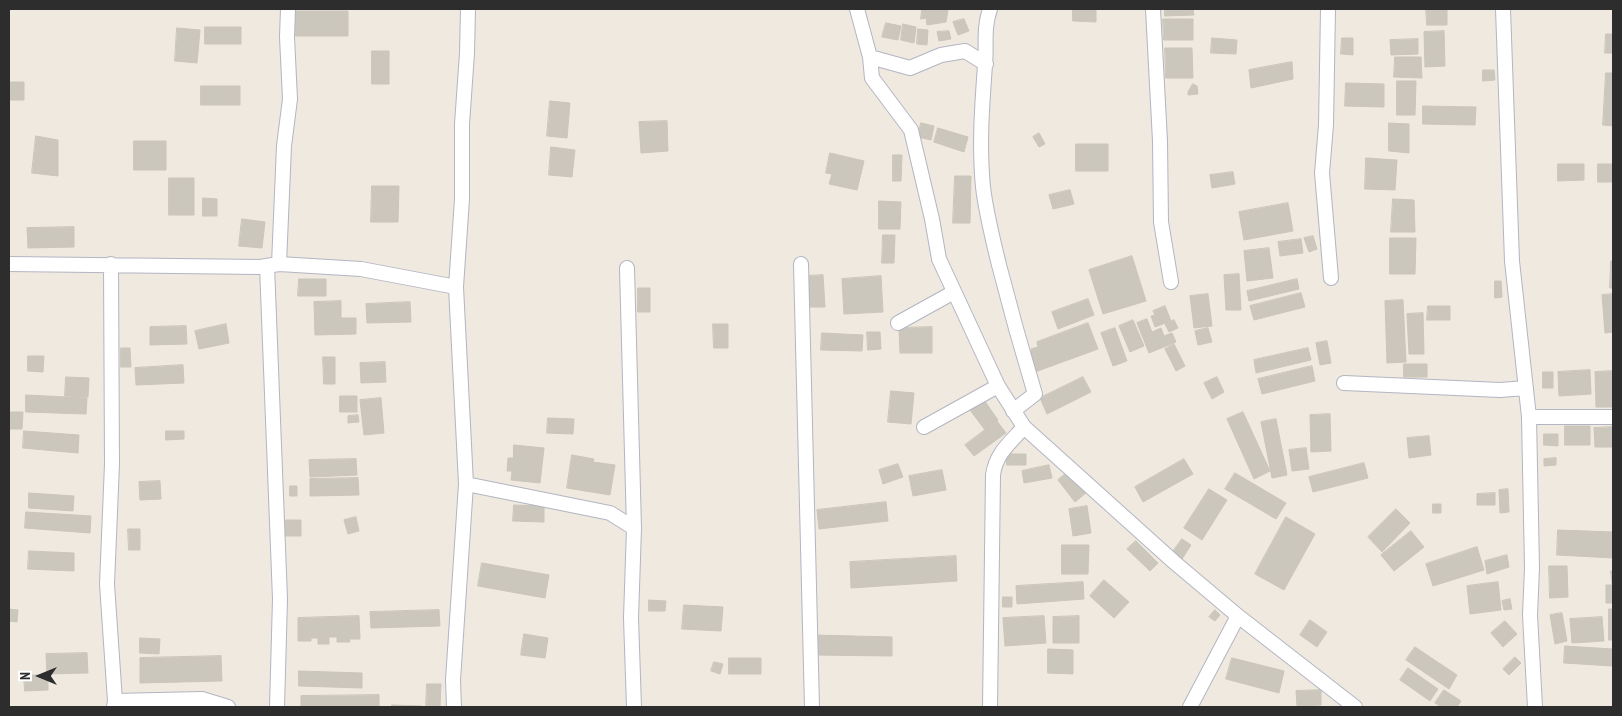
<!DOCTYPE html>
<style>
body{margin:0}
#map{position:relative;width:1622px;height:716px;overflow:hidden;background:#efe9df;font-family:"PT Sans Narrow",sans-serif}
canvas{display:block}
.frame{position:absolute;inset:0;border:10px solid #2d2d2d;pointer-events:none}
.north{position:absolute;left:15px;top:651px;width:50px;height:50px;-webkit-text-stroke:4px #fff;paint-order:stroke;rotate:270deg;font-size:14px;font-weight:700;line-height:20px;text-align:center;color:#2d2d2d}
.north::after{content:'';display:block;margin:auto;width:18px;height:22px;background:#2d2d2d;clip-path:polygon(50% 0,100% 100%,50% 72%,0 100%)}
</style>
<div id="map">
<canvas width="1622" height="716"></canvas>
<div class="frame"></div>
<div class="north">N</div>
</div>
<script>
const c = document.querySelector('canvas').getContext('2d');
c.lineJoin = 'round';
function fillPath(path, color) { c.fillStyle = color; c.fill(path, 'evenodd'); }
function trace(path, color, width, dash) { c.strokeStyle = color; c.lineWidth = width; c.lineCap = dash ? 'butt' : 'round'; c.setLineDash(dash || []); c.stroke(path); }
const building = new Path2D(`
 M1073,9H1096V22L1073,21Z
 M1165,9H1193L1194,15L1165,16Z
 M1426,9H1447V25H1427Z
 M922,10H948L946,22L927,25L926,18L921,19Z
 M296,11H348V36H296Z
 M964,19L969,31L958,35L953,22Z
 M1163,19H1193V40H1164Z
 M886,23L901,26L898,40L882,37Z
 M903,24L916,27L914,43L901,40Z
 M205,27H241V44H205Z
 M177,28L200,30L197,63L175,61Z
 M918,29L928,30L927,45L917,44Z
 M949,31L951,39L939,41L937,32Z
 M1444,31L1445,66L1425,67L1424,32Z
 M1606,34H1613V53H1605Z
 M1212,38L1237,40L1236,54L1211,53Z
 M1342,38H1353V55L1341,54Z
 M1418,39V54L1391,55L1390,40Z
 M1165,48H1192L1193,78H1166Z
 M372,51H389V84H372Z
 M1395,57H1421L1422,78L1394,77Z
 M1292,62L1293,79L1251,88L1249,70Z
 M1483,70H1494L1495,80L1483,81Z
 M1606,73H1613V126L1603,125Z
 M1397,81H1416L1415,115H1397Z
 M9,82H24V100H9Z
 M1346,83L1384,84V107L1345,106Z
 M1193,84L1197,86L1198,94L1188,95V92Z
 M201,86H240V105H201Z
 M550,101L570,103L567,138L547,136Z
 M1423,106L1476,107L1475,125L1423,124Z
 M667,121L668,151L641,153L639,122Z
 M921,123L934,126L931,140L918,137Z
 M1389,123L1409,124V153L1389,151Z
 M938,128L968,137L964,152L934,142Z
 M1039,133L1045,144L1039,147L1033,137Z
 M36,136L58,140V176L32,173Z
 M134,141H166V170H134Z
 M1076,144H1108V171H1076Z
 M551,147L575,150L572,177L549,175Z
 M830,153L864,161L857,190L829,184L832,174L826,173Z
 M893,155H902L901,181H893Z
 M1366,158L1397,160L1395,190L1365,189Z
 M1558,164H1584V180L1558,181Z
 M1598,164H1613V182H1598Z
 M1233,172L1235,184L1212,188L1210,175Z
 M955,176H971L970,223H953Z
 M169,178H194V215H169Z
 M372,186H399L398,222H371Z
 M1070,190L1074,204L1053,209L1049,195Z
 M203,198L217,199V216H203Z
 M1393,199L1414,200L1415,232H1391Z
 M879,201L901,202L900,229H879Z
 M1288,203L1293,231L1244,240L1239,212Z
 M242,219L265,222L262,248L239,246Z
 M74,227V247L28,248L27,228Z
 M883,235H895L894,263H882Z
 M1313,236L1317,249L1309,252L1304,238Z
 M1390,238H1416L1415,274H1390Z
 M1301,239L1303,253L1280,256L1278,242Z
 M1269,248L1273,278L1247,281L1244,251Z
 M1132,256L1146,301L1103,314L1089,270Z
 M1611,261H1613V288H1610Z
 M1239,274L1241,310H1226L1224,275Z
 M823,275L825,307H809L808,276Z
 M881,276L883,312L844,314L842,279Z
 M299,279H326V296H298Z
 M1297,279L1299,289L1249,301L1247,291Z
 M1495,281H1501L1502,297L1495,298Z
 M638,288H650V312H638Z
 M1301,293L1305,307L1254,320L1250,306Z
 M1208,294L1212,326L1194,328L1190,296Z
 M1613,294V332L1605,333L1602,295Z
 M1088,299L1094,315L1058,329L1052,312Z
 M1403,300L1406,362L1387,363L1385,301Z
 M341,301V318H356V334L315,335L314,302Z
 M410,302L411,322L367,323L366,304Z
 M1165,306L1171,321L1155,327L1151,316L1155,315L1153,311Z
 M1428,306H1450V320H1427Z
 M1423,313L1424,354H1409L1407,314Z
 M1147,319L1152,332L1161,328L1164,336L1172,333L1176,342L1149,353L1137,323Z
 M1133,320L1144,346L1130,352L1119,326Z
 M1174,320L1178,328L1169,332L1165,324Z
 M1088,323L1098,349L1035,372L1028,353L1032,351L1031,349L1038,347L1037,342Z
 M226,324L229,343L199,349L195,331Z
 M713,324H728V348H714Z
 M186,326L187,344L150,345V327Z
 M932,327V353H900L899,328Z
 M1115,328L1127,361L1113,366L1101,333Z
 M1208,328L1212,342L1198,345L1195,331Z
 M867,332H880L881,349L868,350Z
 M822,333L863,335L862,351L821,350Z
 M1327,341L1331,363L1320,365L1316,343Z
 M1174,344L1185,366L1176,371L1165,349Z
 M121,348H130L131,367H121Z
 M1308,348L1311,360L1256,373L1254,360Z
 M28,356H44L43,372L28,371Z
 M323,357H335V384H324Z
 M385,362L386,382L361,383L360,363Z
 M1404,364H1427V377H1404Z
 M183,365L184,383L136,385L135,368Z
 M1312,366L1315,381L1262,394L1258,379Z
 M1590,370L1591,394L1559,396L1558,372Z
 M1613,371V407H1596L1595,372Z
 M1543,372H1553V388H1543Z
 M66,377L89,378L88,397L65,396Z
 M1083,377L1091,392L1047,414L1040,398Z
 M1217,377L1224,392L1212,399L1204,383Z
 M891,391L914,393L911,424L888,422Z
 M26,395L87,398L86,414L26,412Z
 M340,396H357V412H340Z
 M381,398L384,433L364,435L360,400Z
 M984,400L998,420L985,430L970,410Z
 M9,412H23L22,429H9Z
 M1243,412L1270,471L1254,479L1227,419Z
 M1330,414L1331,451L1311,452L1310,415Z
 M358,415L359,422L348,423V416Z
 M548,418L574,419L573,434L547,433Z
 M1276,419L1287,475L1272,478L1261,422Z
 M997,421L1006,433L974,456L965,445Z
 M1565,426H1590V445H1565Z
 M1613,427V447H1595L1594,428Z
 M24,431L79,435L78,453L23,448Z
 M166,431H184V439L166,440Z
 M1544,434H1558V446L1544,445Z
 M1429,436L1431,455L1409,458L1407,438Z
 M514,445L544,448L540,483L511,480L512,471H507L508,458H513Z
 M1306,448L1309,469L1292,471L1289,450Z
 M1007,454H1026V465H1007Z
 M572,455L594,459L593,462L615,465L610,495L567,488Z
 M1556,458V465L1544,466V459Z
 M356,459L357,475L310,477L309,460Z
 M1184,459L1193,474L1143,502L1135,487Z
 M1364,463L1368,478L1313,492L1309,477Z
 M898,464L903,477L883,484L879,470Z
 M1049,465L1052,478L1024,483L1022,471Z
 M942,470L946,490L913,496L909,476Z
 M1070,470L1087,492L1075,502L1058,480Z
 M1235,473L1286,503L1276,519L1225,489Z
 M358,478L359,495L310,496V479Z
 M160,481L161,499L140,500L139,482Z
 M290,486H297V496H290Z
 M1209,489L1227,500L1202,540L1184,528Z
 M1508,489L1509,512L1500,513L1499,490Z
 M29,493L74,496L73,511L29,508Z
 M1495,493V505H1477V494Z
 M886,502L888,521L819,529L817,510Z
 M1433,504H1441V513H1433Z
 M514,505L544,506V522L513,521Z
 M1087,506L1091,533L1073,536L1069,509Z
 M1396,509L1410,523L1382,552L1368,537Z
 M26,512L91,516L90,533L25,528Z
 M356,517L359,531L348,534L344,520Z
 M1286,517L1315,534L1284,590L1255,574Z
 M286,520H301V536H286Z
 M128,529H140V550H129Z
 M1558,530L1613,532V558L1557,555Z
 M1411,531L1424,547L1394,571L1381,555Z
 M1182,539L1191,545L1182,559L1172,553Z
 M1136,541L1158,563L1150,571L1127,549Z
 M1062,545H1089L1088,574H1062Z
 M1477,547L1484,570L1433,586L1426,564Z
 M29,551L74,553V571L28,569Z
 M1507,555L1509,567L1487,574L1485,561Z
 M956,556L957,581L851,588L850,562Z
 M482,563L549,575L545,598L478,586Z
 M1549,566H1567L1568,597L1550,598Z
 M1611,571H1613V603H1606V585H1612Z
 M1104,580L1129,602L1114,618L1090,596Z
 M1083,582L1084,599L1017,604L1016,586Z
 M1498,582L1501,610L1470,614L1467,586Z
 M1003,597H1012V607H1003Z
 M1510,599L1512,609L1504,610L1502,601Z
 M649,600L666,601L665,611H649Z
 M684,605L723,607L721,631L682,629Z
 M9,609L18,610L17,622L9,621Z
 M1609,609H1613V640H1609Z
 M439,610L440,626L371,628L370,612Z
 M1215,610L1220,615L1215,621L1209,617Z
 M1562,613L1567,641L1555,644L1550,615Z
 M359,616L360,639H349L350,642H337V637H329V644H318V638H311V641H298V618Z
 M1044,616L1046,643L1005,646L1003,618Z
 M1079,616V643H1053V617Z
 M1602,617L1604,641L1572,643L1570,619Z
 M1310,620L1327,632L1317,647L1300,635Z
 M1505,621L1517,634L1503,647L1491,633Z
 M524,634L548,638L545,658L521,655Z
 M815,635L892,637V656L815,655Z
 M140,638L160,639L159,654L140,653Z
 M1565,646L1613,649V666L1564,663Z
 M1415,647L1457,675L1449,689L1406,660Z
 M1048,649L1073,650V674L1048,673Z
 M87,653L88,673L47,674L46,654Z
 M221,656L222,681L140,683V658Z
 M1515,657L1521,663L1509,675L1503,669Z
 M729,658H761V674H729Z
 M1232,658L1284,671L1279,693L1226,679Z
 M714,662L723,664L720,674L711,671Z
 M1408,668L1438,689L1430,701L1400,680Z
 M299,671L362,673V688L299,686Z
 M24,675H48V690L25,691Z
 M427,684H441L440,707H426Z
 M1321,690V705L1297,706L1296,691Z
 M1444,690L1461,701L1457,707H1441L1435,703Z
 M379,695V707H301V696Z
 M392,705L422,706V707H392Z`);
fillPath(building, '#cbc7bd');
trace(building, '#ccc5b8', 1);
const minor = new Path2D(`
 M857,9L870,57L872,78L911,130L932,219L939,259L998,386L1024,427C1010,443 996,453 993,475L990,707
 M990,9C983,29 987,45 985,65C982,106 979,146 983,187C986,213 993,240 999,265C1010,308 1022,351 1035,394L1013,411
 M1153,9L1160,141L1161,222L1171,282
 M1328,9L1326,125L1322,173L1331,278
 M1503,9L1512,261L1529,417L1532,568L1530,615L1535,707
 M870,57L910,68L941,55L965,51L986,64
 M9,264L260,267L279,264L361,269L456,287
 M111,264L112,464L107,584L115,701L114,707
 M279,264L284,146L290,99L287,37L288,9
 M801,264L812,707
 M267,266L280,599L277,707
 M627,268L634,528
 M898,323L954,292
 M1344,383L1500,390L1526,388
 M1529,417H1613
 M924,427L998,386
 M1024,427L1174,562L1238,616L1355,707
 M466,484L610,513L634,528L631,618L634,707
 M115,701L202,699L228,707
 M454,707L453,680L466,484L456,287L462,199V124L467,53L468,9
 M1190,707L1238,616`);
trace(minor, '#b3b5c2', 16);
trace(minor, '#fff', 14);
</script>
